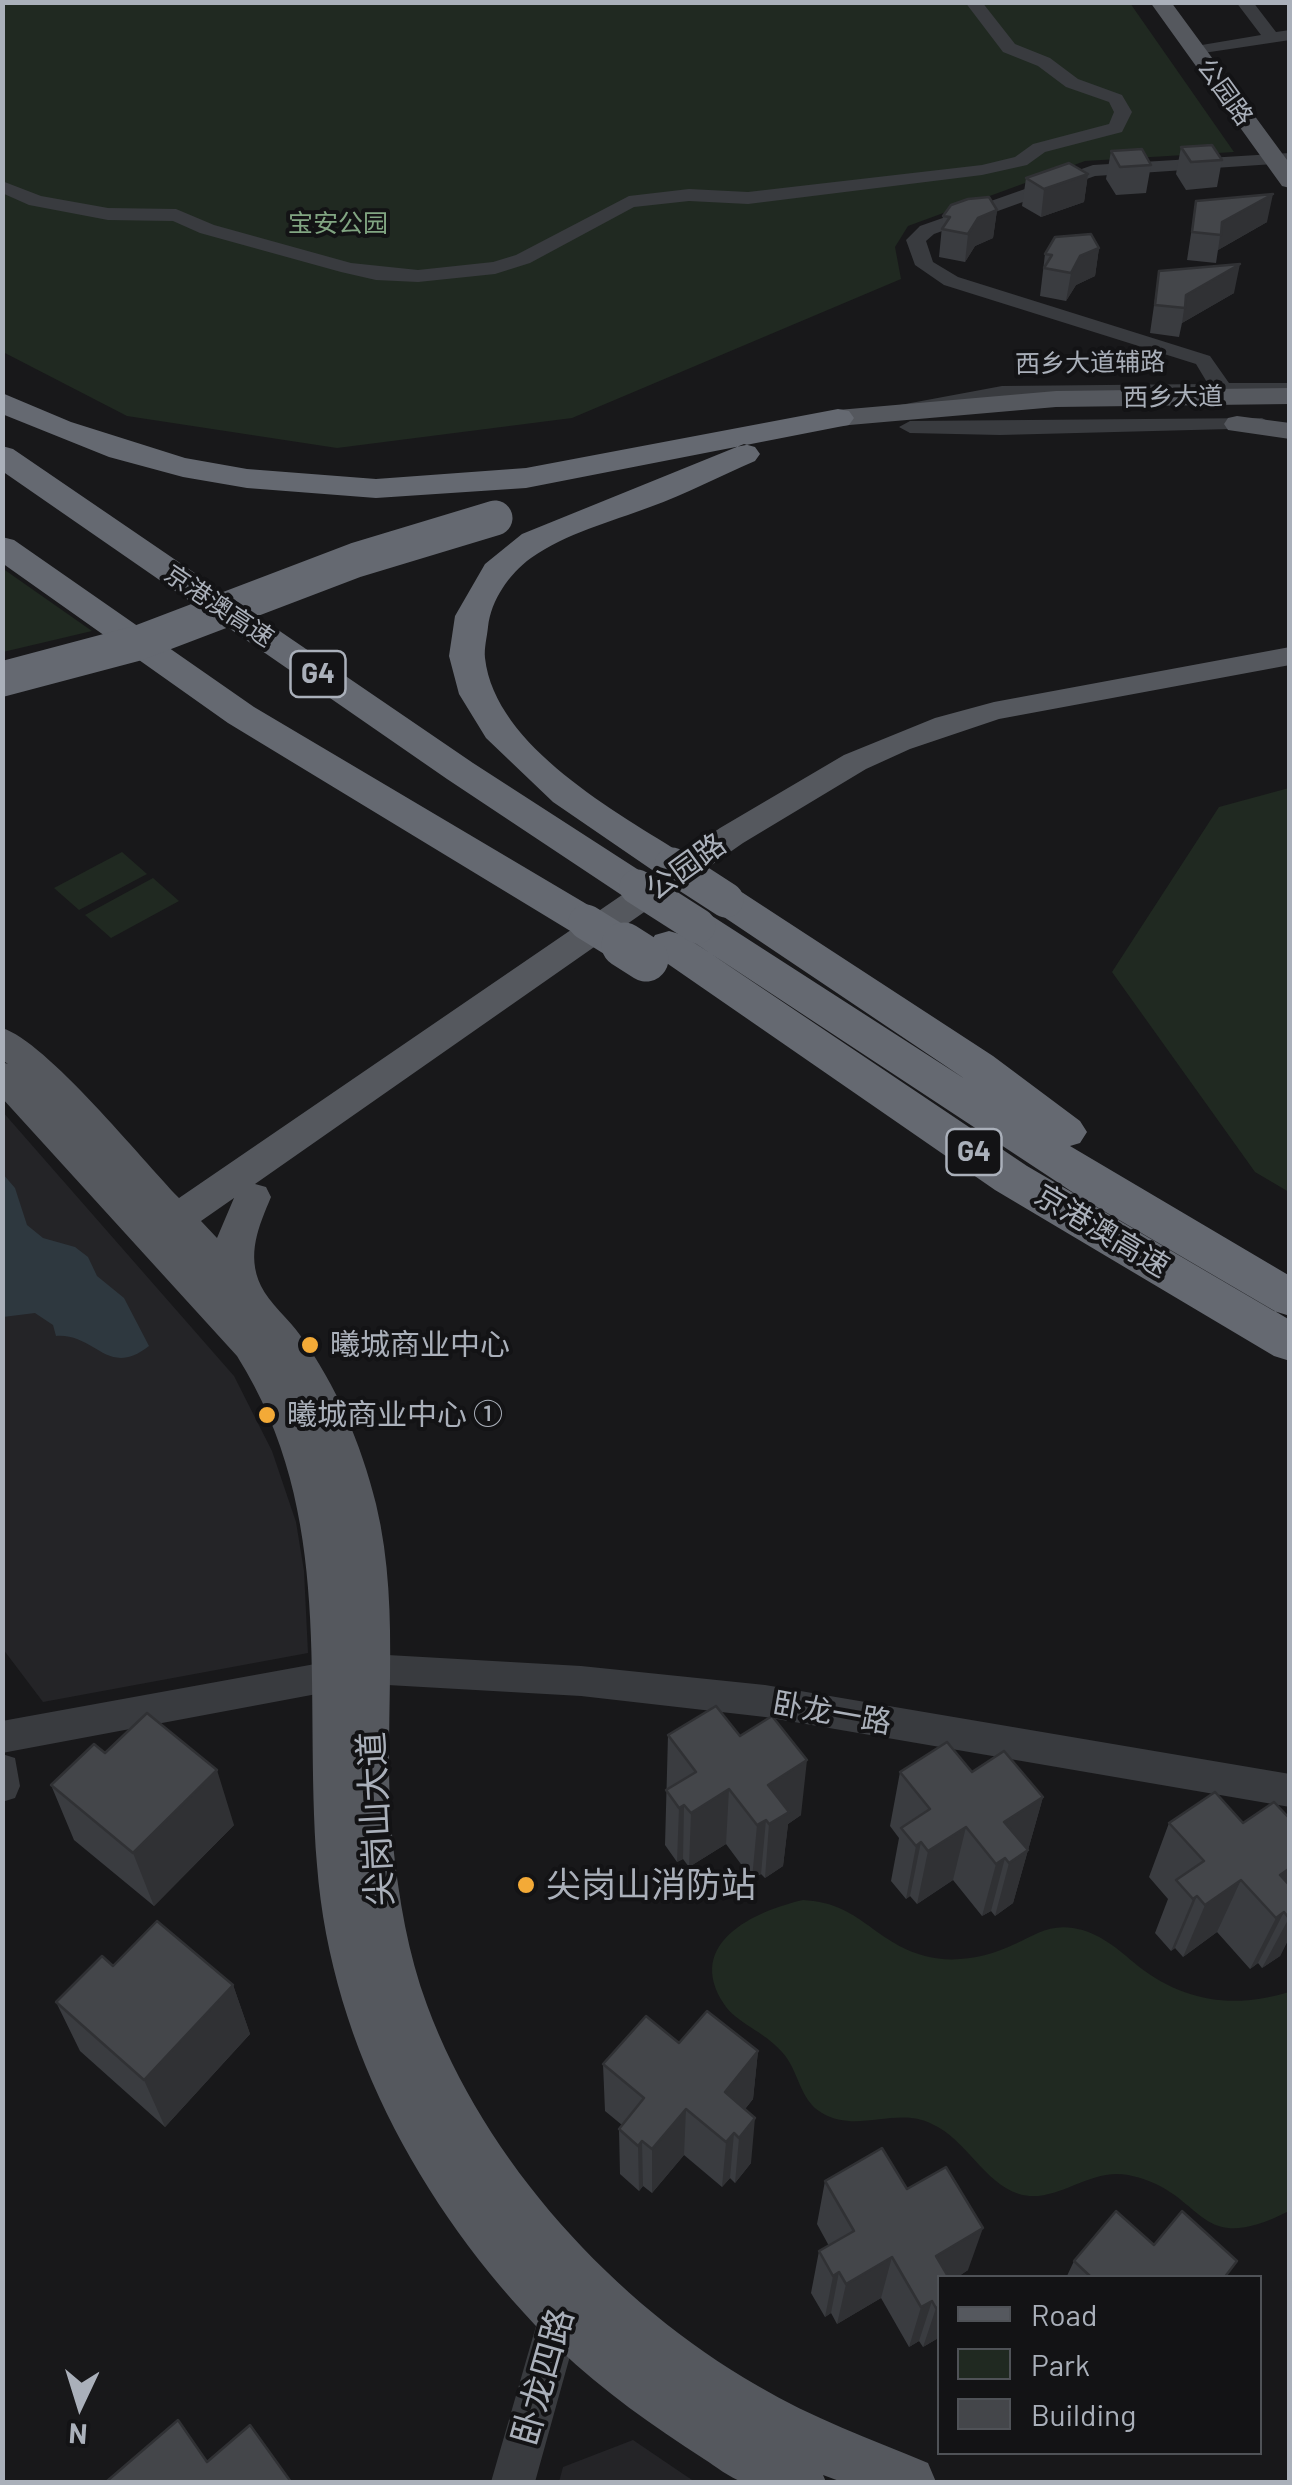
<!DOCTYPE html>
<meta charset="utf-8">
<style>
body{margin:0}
#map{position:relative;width:1292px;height:2485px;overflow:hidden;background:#18181a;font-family:Barlow,sans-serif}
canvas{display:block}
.frame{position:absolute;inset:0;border:5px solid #aab0ba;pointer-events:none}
.legend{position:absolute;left:937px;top:2275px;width:325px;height:180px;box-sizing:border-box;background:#131315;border:2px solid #4f5257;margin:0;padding:12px 18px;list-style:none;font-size:30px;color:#aab0ba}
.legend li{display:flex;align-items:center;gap:20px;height:50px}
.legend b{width:50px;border:2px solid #4f5257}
.north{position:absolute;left:30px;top:2355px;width:100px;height:100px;-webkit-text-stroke:8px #131315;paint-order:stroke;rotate:184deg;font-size:28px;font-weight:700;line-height:40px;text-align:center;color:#aab0ba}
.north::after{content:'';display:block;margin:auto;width:35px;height:45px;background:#aab0ba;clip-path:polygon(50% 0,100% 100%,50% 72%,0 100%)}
</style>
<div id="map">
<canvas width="1292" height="2485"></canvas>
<div class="frame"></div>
<ul class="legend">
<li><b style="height:12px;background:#55585e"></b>Road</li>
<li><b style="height:28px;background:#202921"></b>Park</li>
<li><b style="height:28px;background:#44464a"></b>Building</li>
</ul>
<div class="north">N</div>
</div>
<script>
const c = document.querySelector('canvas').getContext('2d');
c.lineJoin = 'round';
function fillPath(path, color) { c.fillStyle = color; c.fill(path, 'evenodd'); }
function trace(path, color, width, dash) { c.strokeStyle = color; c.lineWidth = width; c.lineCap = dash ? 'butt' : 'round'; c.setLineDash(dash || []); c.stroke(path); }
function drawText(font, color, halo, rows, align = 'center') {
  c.font = font + ' Barlow,"Noto Sans SC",sans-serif'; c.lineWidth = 8; c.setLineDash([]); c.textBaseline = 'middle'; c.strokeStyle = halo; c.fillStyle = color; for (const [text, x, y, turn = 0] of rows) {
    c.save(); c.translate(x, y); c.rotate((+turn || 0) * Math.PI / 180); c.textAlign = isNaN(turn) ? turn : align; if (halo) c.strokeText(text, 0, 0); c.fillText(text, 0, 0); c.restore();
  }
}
fillPath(new Path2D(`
 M2,1111L234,1376L272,1451L296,1522L304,1571L308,1653L43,1702L3,1649Z
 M633,2440L695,2482H559L563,2467Z`), '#242427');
fillPath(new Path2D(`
 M2,3H1130L1234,152L1085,161L908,226L895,247L901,279L572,418L337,448L127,416L3,352Z
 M2,568L92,631L3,652Z
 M1289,788H1290L1289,1192L1255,1172L1112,972L1219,807Z
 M122,852L147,874L79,910L54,888Z
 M153,878L179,901L111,938L85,915Z
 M803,1900C861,1903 873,1942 925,1956C955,1964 988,1957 1015,1944C1034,1935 1050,1924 1073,1928C1099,1932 1118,1949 1138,1966C1184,2002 1235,2009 1289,1992V2211C1193,2260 1208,2191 1128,2175C1089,2167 1056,2205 1019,2194C983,2182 967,2140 932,2124C896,2106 858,2134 822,2113C799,2100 799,2070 782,2052C764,2031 736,2023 724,2004C684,1943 755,1911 803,1900Z`), '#202921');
fillPath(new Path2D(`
 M2,1173L15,1188L27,1225L43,1238L75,1247L88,1257L97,1276L124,1298L149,1346C107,1379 96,1333 56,1336L53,1325L35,1313L3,1317Z`), '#2e383f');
fillPath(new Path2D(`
 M965,2H982L1015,44L1050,58L1078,79L1122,95L1132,112L1122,132L1045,152L1027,165L982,175L748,204L689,201L634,207L530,263L495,274L418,282L376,280L341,272L200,233L173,221L108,220L29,205L2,193V181L41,196L108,208L176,209L214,225L351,263L418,270L493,262L516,255L629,196L689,189L748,192L982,165L1015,157L1033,144L1109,124L1114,112L1109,102L1066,87L1038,66L1003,52Z
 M1236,2H1253L1276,32L1290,30V40L1190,55V47L1261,35Z
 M1290,153L1289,163L1095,176L934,234L926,241L933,262L958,277L1210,356L1229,383H1290V395L1002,398L900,417L890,411L900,405L1002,386L1208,384L1196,364L944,285L915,265L906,240L920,226L1093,165Z
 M1262,418L1273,424L1269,428L1000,435L910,433L899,427L910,421Z
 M370,1654L581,1666L765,1685L1290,1774V1807L765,1717L581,1696L370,1684L2,1753V1721Z
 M2,1754L15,1758L20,1786L15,1798L2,1802Z
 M564,2281L579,2287L585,2302L535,2482H491L543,2302L549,2287Z`), '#393b3f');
fillPath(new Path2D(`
 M1150,2H1171L1290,164V188L1282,186Z
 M1290,388V404L1056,407L838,426L825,418L838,410L1056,391Z
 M1237,416L1290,423V439L1228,430L1224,424L1228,418Z
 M1290,647V665L999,719L910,749L866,769L743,843L255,1184L266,1187L271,1197C259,1226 246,1254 261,1286C269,1303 289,1319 300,1335C336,1385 361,1443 376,1504C403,1616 381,1732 393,1845C399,1899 408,1954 427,2005C485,2162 614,2303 758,2386C812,2418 870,2439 928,2463L936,2482H842L823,2475L826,2482C804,2482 763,2485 743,2482C730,2478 715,2466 704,2459C653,2426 603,2391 559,2349C429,2222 331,2049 317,1865C303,1687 337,1515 237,1356L2,1098V1062L8,1064L2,1060V1028C46,1041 143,1161 179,1198L720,828L844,755L935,718L994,702ZM234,1198L217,1238L201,1221Z`), '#55585e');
fillPath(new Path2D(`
 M2,393L71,422L185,458L247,469L376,479L526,468L838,409L849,411L854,418L849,425L838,427L526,488L376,498L247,488L183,477L109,457L2,414Z
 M744,444L755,447L760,454L755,461C720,476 686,494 650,507C610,522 567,533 531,558C509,574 491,600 488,627C487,637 484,648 485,658C495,747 618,813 686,856L691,865L686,874L672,878L658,874L553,802L486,738L459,694L449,656L455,616L485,564L522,534Z
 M2,446L13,449L473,763L651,878L657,887L651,896L637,900L623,896L447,779L2,471Z
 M2,537L14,540L254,707L600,912L606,922L600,932L586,935L572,932L228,723L2,563Z
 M726,887L740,891L993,1056L1080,1121L1087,1132L1080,1143L1070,1146L1290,1276V1316L1274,1311L1086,1201L684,936L678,926L684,916L698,912L712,916L965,1079L712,909L706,900L712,891Z
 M669,931L683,935L1027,1166L1290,1320V1361L1274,1356L995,1190L655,955L649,945L655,935Z`), '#656971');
trace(new Path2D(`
 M2,679L138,643L356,560L495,518
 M672,865L726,900
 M637,887L698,926
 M586,922L628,948`), '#656971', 35);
trace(new Path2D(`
 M624,945L646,959`), '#656971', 45);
fillPath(new Path2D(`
 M1181,147L1222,160L1217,187L1186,190L1176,174Z
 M1111,151L1151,165L1146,193L1116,195L1106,179Z
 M1088,174L1084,202L1041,217L1022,206L1026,178Z
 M1196,201L1267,222L1218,250L1216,263L1187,260Z
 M997,210L993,238L975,246L965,262L939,257L943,216Z
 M1099,248L1095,276L1076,285L1066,301L1040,296L1045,254Z
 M1159,271L1234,293L1182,323L1179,337L1150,333Z
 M668,1735L801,1815L788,1824L783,1866L765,1878L761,1874L752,1879L726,1844L689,1867L683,1859L677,1862L665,1845Z
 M105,1753L234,1825L154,1906L74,1840L51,1785Z
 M900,1772H972L1043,1797L1013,1903L995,1916L991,1911L982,1916L953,1880L917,1904L910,1896L906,1899L891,1881L899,1838L890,1826Z
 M1290,1819V1936L1280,1956L1262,1968L1258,1963L1250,1969L1217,1932L1183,1957L1175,1948L1171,1951L1155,1933L1168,1899L1149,1877L1169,1823H1243Z
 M113,1966L233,1985L250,2034L165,2127L80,2051L56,2002Z
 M758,2051L753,2099L745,2109L751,2163L735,2183L730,2178L722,2187L684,2155L652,2193L643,2186L639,2191L620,2174L619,2129L622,2125L605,2111L603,2064Z
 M825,2181L907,2189L968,2270L956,2278H940V2337L923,2347L919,2341L909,2347L881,2298L837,2324L831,2313L825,2317L811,2293L819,2251L829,2246L817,2224Z
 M1154,2245L1227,2278H1066L1074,2261Z`), '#3a3c40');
fillPath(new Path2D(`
 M1088,174L1084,202L1041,217L1044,189Z
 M1273,194L1267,222L1218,250L1222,222Z
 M997,210L993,238L975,246L965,262L968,234L978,218Z
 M1099,248L1095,276L1076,285L1066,301L1071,273L1080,256Z
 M1240,264L1234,293L1182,323L1186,295Z
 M807,1760L801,1815L788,1824L783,1866L765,1878L769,1824L766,1820L761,1874L752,1879L757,1825L768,1785Z
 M217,1770L234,1825L154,1906L133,1853Z
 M729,1789L726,1844L689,1867L691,1813Z
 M1043,1797L1013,1903L995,1916L1009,1863L1005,1858L991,1911L982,1916L996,1864L1004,1822Z
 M684,1805L683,1859L677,1862L679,1808Z
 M966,1827L953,1880L917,1904L928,1851Z
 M921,1842L910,1896L906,1899L916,1846Z
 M1290,1868V1902L1280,1875Z
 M1241,1880L1217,1932L1183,1957L1205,1905Z
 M1197,1896L1175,1948L1171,1951L1193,1899Z
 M1284,1912L1258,1963L1250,1969L1276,1918Z
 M1290,1916V1936L1280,1956L1262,1968Z
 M233,1985L250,2034L165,2127L144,2080Z
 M758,2051L753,2099L721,2139L725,2092Z
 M686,2109L684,2155L652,2193V2149Z
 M755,2118L751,2163L735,2183L739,2138Z
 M734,2133L730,2178L722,2187L726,2142Z
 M642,2141L643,2186L639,2191L638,2146Z
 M983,2228L968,2270L956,2278H940L936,2256Z
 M892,2257L881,2298L837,2324L846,2284Z
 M839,2272L831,2313L825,2317L833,2276Z
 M932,2301L919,2341L909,2347L921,2307Z
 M940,2306V2337L923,2347L936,2308Z`), '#303134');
const building = new Path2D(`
 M1212,145L1222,160L1191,162L1181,147Z
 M1142,149L1151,165L1120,167L1111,151Z
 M1069,163L1088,174L1044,189L1026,178Z
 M1273,194L1222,222L1221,235L1192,232L1196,201Z
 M989,197L997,210L978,218L968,234L942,229L950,217L943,216L951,205L968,199Z
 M1091,234L1099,248L1080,256L1071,273L1044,268L1052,255L1045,254L1055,237Z
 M1240,264L1186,295L1185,308L1155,305L1159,271Z
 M716,1706L740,1736L772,1716L807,1760L768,1785L789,1812L769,1824L766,1820L757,1825L729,1789L691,1813L684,1805L679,1808L666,1790L696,1772L668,1735Z
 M147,1713L217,1770L133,1853L51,1785L94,1744L105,1753Z
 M947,1742L972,1772L1004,1751L1043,1797L1004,1822L1028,1850L1009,1863L1005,1858L996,1864L966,1827L928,1851L921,1842L916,1846L901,1828L930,1809L900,1772Z
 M1215,1792L1243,1823L1274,1802L1290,1819V1868L1280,1875L1290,1886L1288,1917L1284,1912L1276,1918L1241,1880L1205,1905L1197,1896L1193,1899L1176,1880L1204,1861L1169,1823Z
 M157,1921L233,1985L144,2080L56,2002L102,1956L113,1966Z
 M707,2011L758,2051L725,2092L755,2118L739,2138L734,2133L726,2142L686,2109L652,2149L642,2141L638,2146L619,2129L644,2098L603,2064L646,2016L679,2043Z
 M882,2148L907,2189L946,2167L983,2228L936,2256L949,2278H940V2306L936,2308L932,2301L921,2307L892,2257L846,2284L839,2272L833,2276L819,2251L854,2231L825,2181Z
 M1116,2211L1154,2245L1182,2211L1237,2261L1224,2278H1092L1074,2261Z
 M178,2420L207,2462L250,2425L291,2482H106Z`);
fillPath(building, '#44464a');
trace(building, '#303134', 2.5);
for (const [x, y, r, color] of [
 [310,1345,10,"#f3aa37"],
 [267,1415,10,"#f3aa37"],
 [526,1885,10,"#f3aa37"]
]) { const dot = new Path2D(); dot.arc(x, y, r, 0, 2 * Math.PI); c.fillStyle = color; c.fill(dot); trace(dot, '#131315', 4); }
drawText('25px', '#aab0ba', '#131315', [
 ["公园路",1225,92,54],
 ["西乡大道辅路",1090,363,-1],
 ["西乡大道",1173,397,-1],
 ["京港澳高速",219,606,34]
]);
drawText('25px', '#81a582', '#131315', [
 ["宝安公园",338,224]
]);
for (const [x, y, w] of [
 [318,674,55],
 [974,1152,55]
]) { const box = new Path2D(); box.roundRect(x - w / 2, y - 23, w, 46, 8); c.fillStyle = '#131315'; c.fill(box); trace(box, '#aab0ba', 2.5); }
drawText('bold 28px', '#aab0ba', null, [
 ["G4",318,674],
 ["G4",974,1152]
]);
drawText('30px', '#aab0ba', '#131315', [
 ["公园路",686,867,-36],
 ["京港澳高速",1102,1231,31],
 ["卧龙一路",832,1713,10]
]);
drawText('30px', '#aab0ba', '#131315', [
 ["曦城商业中心",330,1345],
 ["曦城商业中心 ①",287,1415]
], 'left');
drawText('35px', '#aab0ba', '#131315', [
 ["尖岗山大道",376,1819,-93],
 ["卧龙四路",543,2377,-74]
]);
drawText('35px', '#aab0ba', '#131315', [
 ["尖岗山消防站",546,1885]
], 'left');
</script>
